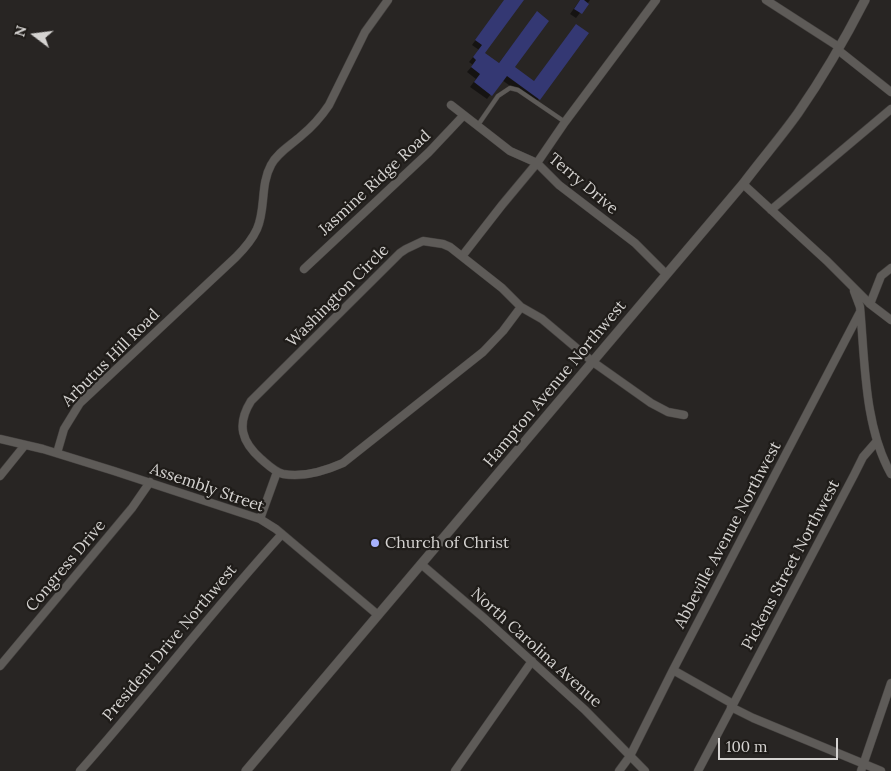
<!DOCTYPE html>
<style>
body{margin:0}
#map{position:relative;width:891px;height:771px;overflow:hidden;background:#282523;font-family:Lora,serif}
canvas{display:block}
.north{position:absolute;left:10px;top:10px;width:50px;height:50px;-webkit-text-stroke:4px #1f1c19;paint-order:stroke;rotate:285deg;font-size:14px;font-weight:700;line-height:20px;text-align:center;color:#d5d3d1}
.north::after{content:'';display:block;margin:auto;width:18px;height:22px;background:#d5d3d1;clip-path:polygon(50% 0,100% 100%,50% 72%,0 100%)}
.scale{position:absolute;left:718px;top:738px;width:120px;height:22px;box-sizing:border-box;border:2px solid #d5d3d1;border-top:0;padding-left:6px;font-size:15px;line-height:18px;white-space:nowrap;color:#d5d3d1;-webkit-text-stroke:4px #1f1c19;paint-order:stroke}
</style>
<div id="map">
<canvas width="891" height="771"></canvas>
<div class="north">N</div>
<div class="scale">100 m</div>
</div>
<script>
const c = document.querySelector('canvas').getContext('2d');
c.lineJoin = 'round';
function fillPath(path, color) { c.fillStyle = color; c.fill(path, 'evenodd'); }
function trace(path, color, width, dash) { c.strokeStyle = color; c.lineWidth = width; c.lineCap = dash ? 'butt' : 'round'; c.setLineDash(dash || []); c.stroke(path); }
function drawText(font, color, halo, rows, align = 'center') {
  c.font = font + ' Lora,serif'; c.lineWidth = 4.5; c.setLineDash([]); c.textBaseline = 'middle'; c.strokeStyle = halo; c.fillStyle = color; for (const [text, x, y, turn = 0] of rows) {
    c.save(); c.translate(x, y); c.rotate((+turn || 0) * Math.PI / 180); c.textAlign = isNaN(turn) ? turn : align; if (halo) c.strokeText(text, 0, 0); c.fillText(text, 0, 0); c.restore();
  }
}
fillPath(new Path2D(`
 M505,0H523L484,53L498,64L537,13L514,68L533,82L587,34L535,104L502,80L487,99L470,87L476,79L467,72L473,65L469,62L479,50L472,45Z
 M580,0H590L576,18L570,14Z`), '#0007');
fillPath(new Path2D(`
 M504,0H524L485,53L499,63L537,11L549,21L515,67L534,81L576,24L589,33L540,100L507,76L492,96L474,82L480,74L471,67L476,60L473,57L482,45L475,40Z
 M580,0H584L589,4L582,14L574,9Z`), '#343873');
const service = new Path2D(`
 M478,125L498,96L510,88L518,90L565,122`);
const minor = new Path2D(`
 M766,0L839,47
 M838,50L891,92
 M451,105L510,151L537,163L559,185L635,243L666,274
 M743,184L827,261L870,304L891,320
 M771,210L891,109
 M463,255L502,205L537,163L565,122L656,0
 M304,269L429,152L463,116
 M854,291L860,307C865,361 864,426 891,474
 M870,304L881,276L891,268
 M521,307L503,331L483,352L343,463C325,471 304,478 283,474C275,472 268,465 261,459C242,442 236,425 251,401L400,253L406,249L423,241L443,244L450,247L502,288L521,307L542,319L593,362L651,403L668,412L684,415
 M0,439L43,449L114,471L260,519L276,529L378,615
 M57,453L64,429L80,403L236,257C244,249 252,240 257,229C266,209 260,185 271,165C277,153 291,145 301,136C312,127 321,117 329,105L365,32L388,0
 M0,476L25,445
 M260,519L277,472
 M421,564L484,618L585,710L645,771
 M0,666L132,508L150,482
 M673,670L733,704
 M731,707L753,718L881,771
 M80,771C149,693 212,611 282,534
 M455,771L532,661
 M619,771L630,756L673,670L860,312
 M698,771L854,475L863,457L877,441
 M861,771L891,683`);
const tertiary = new Path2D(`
 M246,771L743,184C761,160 781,137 798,113C823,77 845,39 865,0`);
trace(service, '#44413f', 5);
trace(minor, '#44413f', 9);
trace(tertiary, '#44413f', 10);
trace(service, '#5e5b58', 4);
trace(minor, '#5e5b58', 8);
trace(tertiary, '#5e5b58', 9);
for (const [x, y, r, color] of [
 [375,543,5,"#a6b1fc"]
]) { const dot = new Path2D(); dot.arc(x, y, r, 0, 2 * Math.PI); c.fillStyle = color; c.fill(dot); trace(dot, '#1f1c19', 2); }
drawText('16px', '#d5d3d1', '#1f1c19', [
 ["Jasmine Ridge Road",375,183,-43],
 ["Terry Drive",583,184,40],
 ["Washington Circle",338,296,-45],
 ["Arbutus Hill Road",111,358,-45],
 ["Hampton Avenue Northwest",555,384,-50],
 ["Assembly Street",207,488,19],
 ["Abbeville Avenue Northwest",728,535,-62],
 ["Pickens Street Northwest",791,565,-62],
 ["Congress Drive",66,566,-50],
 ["President Drive Northwest",170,643,-50],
 ["North Carolina Avenue",536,648,42]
]);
drawText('16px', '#d5d3d1', '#1f1c19', [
 ["Church of Christ",385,543]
], 'left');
</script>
